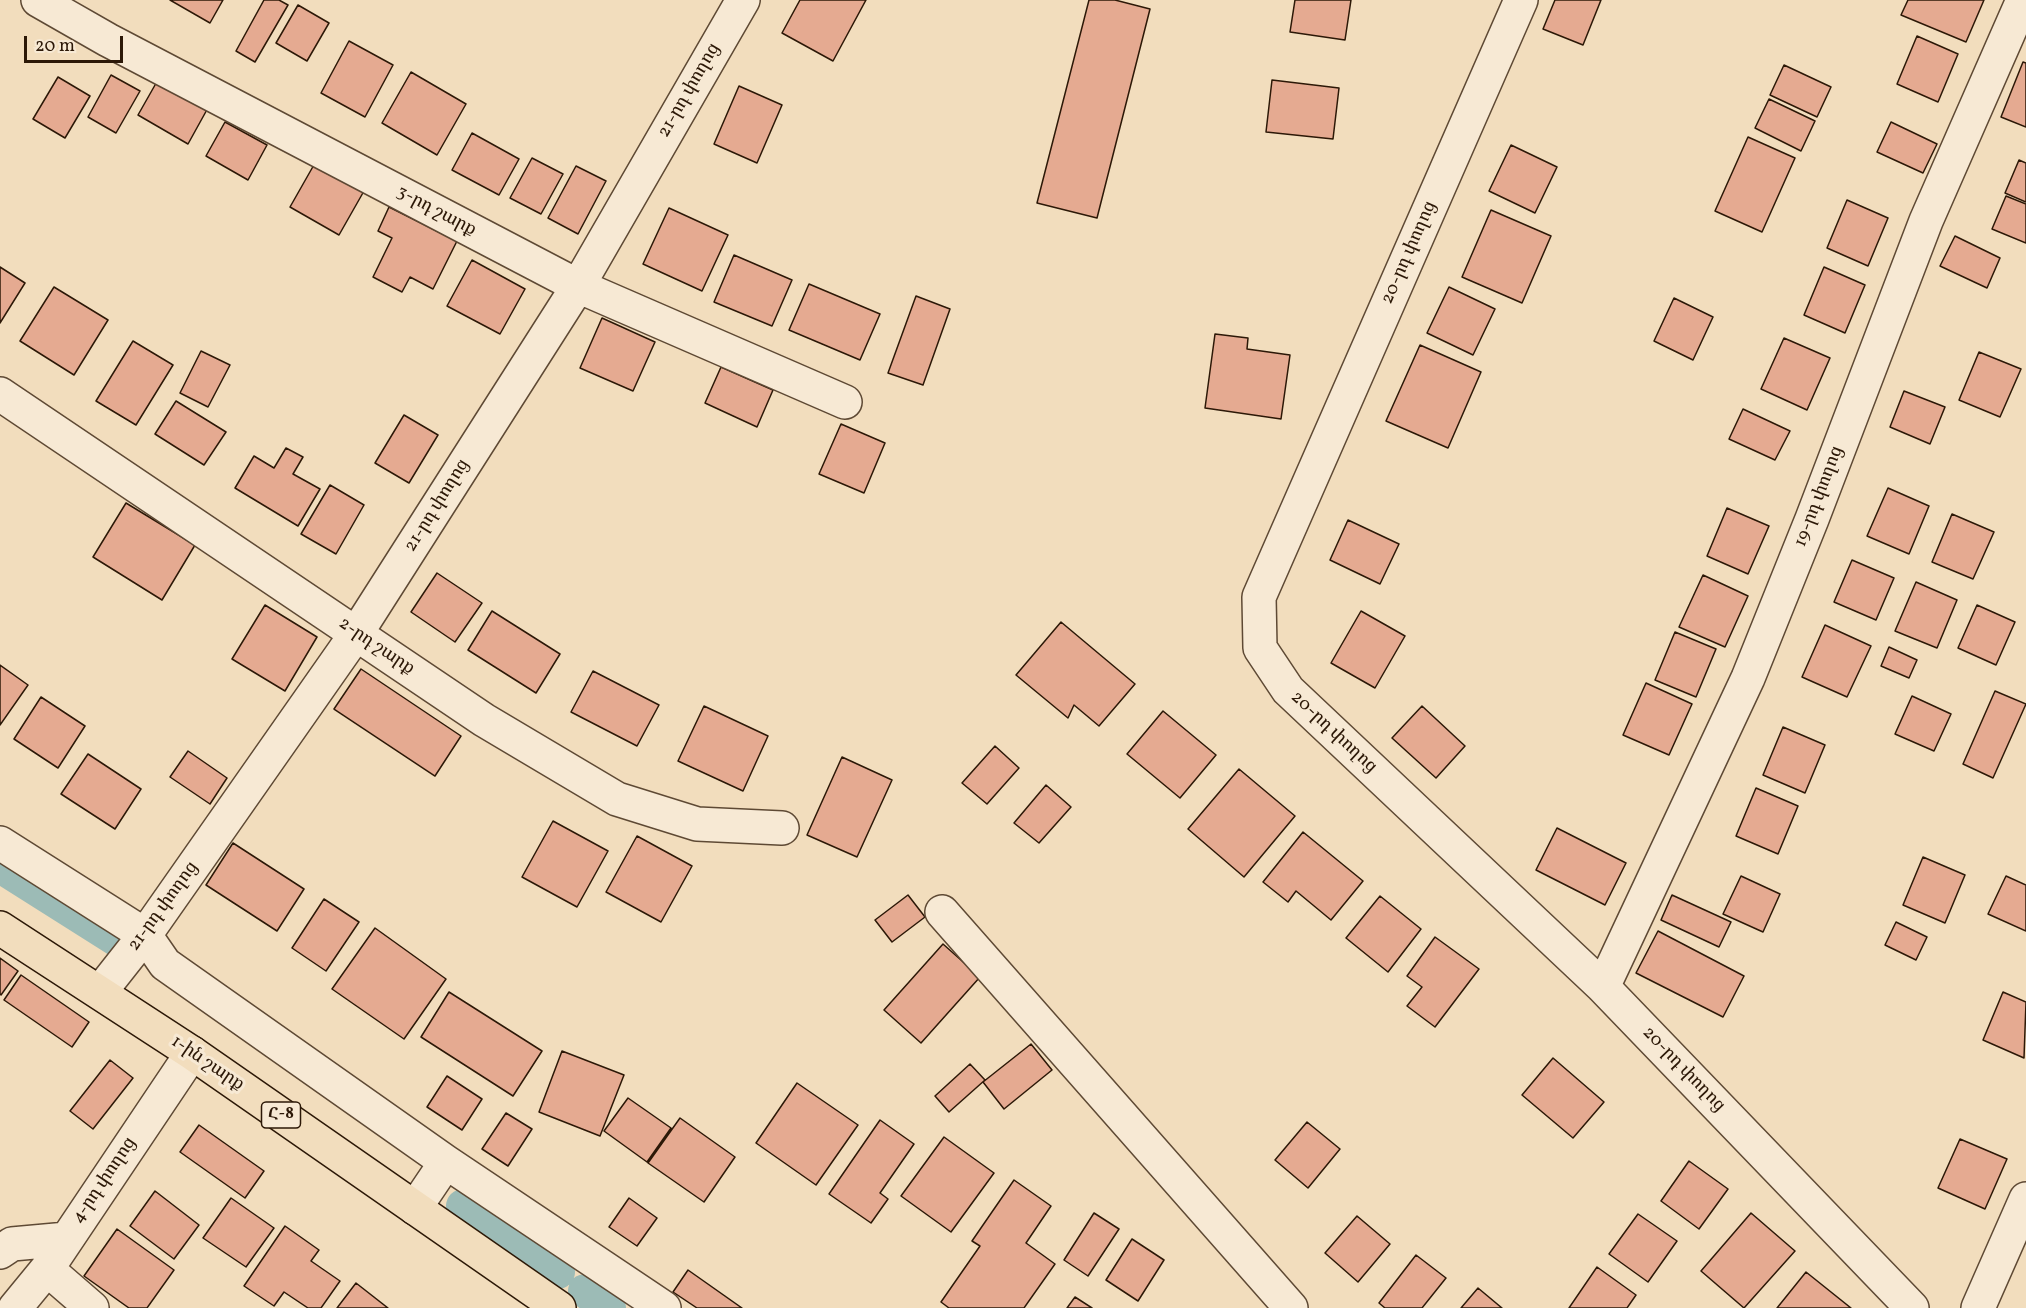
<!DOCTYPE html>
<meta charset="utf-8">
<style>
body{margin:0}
#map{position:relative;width:2026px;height:1308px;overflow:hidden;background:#f2ddbd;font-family:Vollkorn,serif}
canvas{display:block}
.scale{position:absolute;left:24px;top:36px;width:99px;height:27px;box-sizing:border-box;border:3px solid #2c1807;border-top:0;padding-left:8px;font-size:18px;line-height:21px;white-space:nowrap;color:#2c1807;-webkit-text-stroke:4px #f7e9d4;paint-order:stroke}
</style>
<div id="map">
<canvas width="2026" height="1308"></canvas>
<div class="scale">20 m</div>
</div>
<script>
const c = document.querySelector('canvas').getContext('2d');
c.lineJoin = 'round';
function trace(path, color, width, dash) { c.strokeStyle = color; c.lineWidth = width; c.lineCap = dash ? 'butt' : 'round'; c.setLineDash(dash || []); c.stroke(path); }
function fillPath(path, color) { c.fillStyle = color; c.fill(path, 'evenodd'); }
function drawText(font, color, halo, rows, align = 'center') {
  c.font = font + ' Vollkorn,"Noto Serif Armenian",serif'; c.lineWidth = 6; c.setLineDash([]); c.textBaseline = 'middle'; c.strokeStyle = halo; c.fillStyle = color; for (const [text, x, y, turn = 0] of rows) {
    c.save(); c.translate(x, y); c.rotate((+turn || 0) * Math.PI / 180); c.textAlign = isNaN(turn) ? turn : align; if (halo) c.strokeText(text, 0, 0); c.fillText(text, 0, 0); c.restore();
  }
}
trace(new Path2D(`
 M0,866L119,941
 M463,1206L558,1272
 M585,1291L609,1308`), '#9cbbb6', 34);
const building = new Path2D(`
 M170,0H223L210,23Z
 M264,0H279L288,5L255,62L236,51Z
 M800,0H866L833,61L782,33Z
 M1089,0H1115L1150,9L1097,218L1037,203Z
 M1295,0H1351L1345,40L1290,32Z
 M1555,0H1601L1583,45L1543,29Z
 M1908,0H1984L1966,42L1901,15Z
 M298,5L329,23L307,61L276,43Z
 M1917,36L1958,54L1938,102L1897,84Z
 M349,41L393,65L365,117L321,93Z
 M2023,62L2026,63V127L2001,117Z
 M1784,65L1831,87L1817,117L1770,95Z
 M411,72L466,104L437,155L382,123Z
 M111,75L140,91L116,133L88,117Z
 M58,77L90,96L65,138L33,119Z
 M159,78L209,106L188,144L138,115Z
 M1272,80L1339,88L1333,139L1266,132Z
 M739,86L782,105L757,163L714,144Z
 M1769,99L1815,121L1801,151L1755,128Z
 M225,122L267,145L248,180L206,156Z
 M1891,122L1937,144L1923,173L1877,152Z
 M472,133L519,159L499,195L452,170Z
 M1748,137L1795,158L1762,232L1715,211Z
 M1511,145L1557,167L1535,213L1489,191Z
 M532,158L563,174L541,214L510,198Z
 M2019,160L2026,163V202L2005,193Z
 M315,163L364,191L339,235L290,207Z
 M576,166L606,181L578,234L548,218Z
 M2006,196L2026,204V243L1992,229Z
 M1847,200L1888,218L1868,266L1827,248Z
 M389,207L457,241L433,289L410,277L402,292L373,277L392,238L378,231Z
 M669,208L728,235L702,291L643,264Z
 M1491,210L1551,236L1522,303L1462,277Z
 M1955,236L2000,258L1987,288L1940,266Z
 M734,255L792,280L772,326L714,302Z
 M472,260L525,289L500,334L447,306Z
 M0,267L25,283L0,323Z
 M1824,267L1865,285L1845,333L1804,315Z
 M809,284L880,314L860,360L789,330Z
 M54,287L108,320L74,375L20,341Z
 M1449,287L1495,309L1473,355L1427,333Z
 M916,296L950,309L923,385L888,373Z
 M1674,298L1713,317L1693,360L1654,341Z
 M602,318L655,342L633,391L580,368Z
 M1215,334L1248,338L1247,349L1290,355L1281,419L1205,408Z
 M1784,338L1830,358L1807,410L1761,389Z
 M133,341L173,365L136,425L96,401Z
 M1420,345L1481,372L1448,448L1386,421Z
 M201,351L230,365L208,407L180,393Z
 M1979,352L2021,369L2000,417L1959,400Z
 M721,367L773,390L757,427L705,403Z
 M1904,391L1945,407L1930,444L1890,427Z
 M176,401L226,432L204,465L155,434Z
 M1743,409L1790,431L1775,460L1729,439Z
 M404,415L438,435L409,483L375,463Z
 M841,424L885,443L864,493L819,474Z
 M286,448L303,457L293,474L320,489L298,526L235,488L254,456L274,468Z
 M330,485L364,505L336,554L301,534Z
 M1888,488L1929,506L1909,554L1867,536Z
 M126,503L195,545L162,600L93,557Z
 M1727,508L1769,526L1748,574L1707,556Z
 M1952,514L1994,532L1973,579L1932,562Z
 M1348,520L1399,544L1380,584L1330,560Z
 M1852,560L1894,578L1876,620L1834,602Z
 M437,573L482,603L455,642L411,612Z
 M1703,575L1748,596L1725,647L1679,627Z
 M1916,582L1957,600L1937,648L1895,631Z
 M265,605L317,637L285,691L232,659Z
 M1977,605L2015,622L1996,665L1958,648Z
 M492,611L560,654L536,693L468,650Z
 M1361,611L1405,636L1375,688L1331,663Z
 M1061,622L1135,684L1099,726L1074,705L1068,718L1016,675Z
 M1825,625L1871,646L1847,697L1802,677Z
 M1675,632L1716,649L1696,697L1655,680Z
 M1889,647L1917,660L1909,678L1881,666Z
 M0,665L28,685L0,725Z
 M361,669L461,736L435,776L334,709Z
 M593,671L659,705L637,746L571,712Z
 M1646,683L1692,704L1669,755L1623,735Z
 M1995,691L2026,704L1993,778L1963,764Z
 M1912,696L1951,714L1934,751L1895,734Z
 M41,697L85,726L58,768L14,739Z
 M704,706L768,736L743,791L678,761Z
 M1422,706L1465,746L1436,778L1392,738Z
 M1163,711L1216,755L1180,798L1127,754Z
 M1783,727L1825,745L1805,793L1763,775Z
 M995,746L1019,768L987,804L962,783Z
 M188,751L227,778L210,804L170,777Z
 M88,754L141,789L115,829L61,794Z
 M842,757L892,780L857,857L807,835Z
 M1239,769L1295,816L1244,877L1188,829Z
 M1046,785L1071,807L1039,843L1014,823Z
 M1756,788L1798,806L1778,854L1736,836Z
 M553,821L608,851L577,907L522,877Z
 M1557,828L1626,863L1605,905L1536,870Z
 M1303,832L1363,881L1331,920L1296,891L1288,902L1263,882Z
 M637,836L692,866L661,922L606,892Z
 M233,843L304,889L277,931L206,885Z
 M1923,857L1965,875L1945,923L1903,905Z
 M1741,876L1780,894L1763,932L1723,914Z
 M2006,876L2026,885V931L1988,914Z
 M908,895L925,917L892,942L875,920Z
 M1672,895L1731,922L1719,947L1661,920Z
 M1380,896L1421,929L1388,972L1346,938Z
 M324,899L359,922L326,971L292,948Z
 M1896,922L1927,937L1916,960L1885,945Z
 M375,928L446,979L404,1039L332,989Z
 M1658,931L1744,976L1723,1017L1636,973Z
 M1435,937L1479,969L1435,1027L1407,1006L1422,987L1407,976Z
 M943,944L980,977L921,1043L884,1010Z
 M0,958L18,971L1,995L0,994Z
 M21,975L89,1022L72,1047L4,1000Z
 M449,992L542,1051L513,1096L421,1037Z
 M2003,992L2026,1002L2024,1058L1983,1040Z
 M1031,1044L1052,1070L1004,1109L983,1082Z
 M562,1051L624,1075L600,1136L539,1112Z
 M1553,1058L1604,1102L1573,1138L1522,1095Z
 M110,1060L133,1078L93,1129L70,1111Z
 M970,1064L985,1080L949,1112L935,1096Z
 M447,1076L482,1099L462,1130L427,1107Z
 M797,1083L858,1125L816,1185L756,1143Z
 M628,1098L671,1128L647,1162L604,1131Z
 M506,1113L532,1129L508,1166L482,1149Z
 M680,1118L735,1157L704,1202L648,1163Z
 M880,1120L914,1144L880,1193L888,1199L871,1223L829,1194Z
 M1307,1122L1340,1149L1308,1188L1275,1160Z
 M199,1125L264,1171L245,1198L180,1152Z
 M944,1137L994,1173L951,1232L901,1196Z
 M1960,1139L2007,1159L1985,1209L1938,1188Z
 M1689,1161L1728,1189L1699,1229L1661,1201Z
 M1014,1180L1051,1206L1026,1243L1055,1264L1024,1308H949L941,1302L980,1246L972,1241Z
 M155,1191L199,1225L174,1259L130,1226Z
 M231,1198L274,1228L246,1267L203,1238Z
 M629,1198L657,1218L637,1246L609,1227Z
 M1094,1213L1119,1229L1088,1276L1064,1260Z
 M1751,1213L1795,1251L1744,1308L1701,1271Z
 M1638,1214L1677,1241L1648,1282L1609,1254Z
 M1357,1216L1390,1244L1358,1282L1325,1253Z
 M285,1226L319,1250L311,1261L340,1281L321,1308H308L284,1292L274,1306L244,1286Z
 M117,1229L174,1270L147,1308H129L84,1276Z
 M1132,1239L1164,1260L1138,1301L1106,1280Z
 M1416,1255L1446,1278L1422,1308H1385L1379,1303Z
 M1597,1267L1636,1295L1627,1308H1569Z
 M688,1270L742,1308H697L673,1292Z
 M1806,1272L1851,1308H1777Z
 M356,1283L388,1308H337Z
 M1478,1288L1502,1308H1461Z
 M1075,1297L1092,1308H1067Z`);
fillPath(building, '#e5aa91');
trace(building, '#2c1807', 1.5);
const minor = new Path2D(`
 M38,0L108,40L578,286L845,402
 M1521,0L1259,597L1260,648L1288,690L1603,987L1912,1308
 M0,394L484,720L617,799L697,824L782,828
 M0,843L145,935L165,964L446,1162L664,1308
 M942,912L1291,1308
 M1603,987L1748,678L1812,519L1926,221L2023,0
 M100,992L145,935L356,634L578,286L743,0
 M415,1208L446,1162
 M0,1252L12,1244L67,1239
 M47,1269L92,1308
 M15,1308L47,1269L192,1053
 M1978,1308L2026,1199`);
const major = new Path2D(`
 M0,928L192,1053L559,1308`);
trace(minor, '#5e4934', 36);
trace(major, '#2c1807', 36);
trace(minor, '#f7e9d4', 33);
trace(major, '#f2ddbd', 33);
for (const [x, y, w] of [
 [281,1115,39]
]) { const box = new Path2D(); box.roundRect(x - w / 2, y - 13, w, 26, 4.5); c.fillStyle = '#f7e9d4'; c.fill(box); trace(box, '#2c1807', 1.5); }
drawText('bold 16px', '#2c1807', null, [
 ["Հ-8",281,1115]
]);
drawText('18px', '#2c1807', '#f7e9d4', [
 ["21-րդ փողոց",690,91,-60],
 ["3-րդ շարք",436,212,28],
 ["20-րդ փողոց",1410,253,-66],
 ["19-րդ փողոց",1820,497,-69],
 ["21-րդ փողոց",438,506,-58],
 ["2-րդ շարք",376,647,34],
 ["20-րդ փողոց",1333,733,43],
 ["21-րդ փողոց",164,907,-54],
 ["1-ին շարք",207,1064,34],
 ["20-րդ փողոց",1683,1070,46],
 ["4-րդ փողոց",105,1181,-56]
]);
</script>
